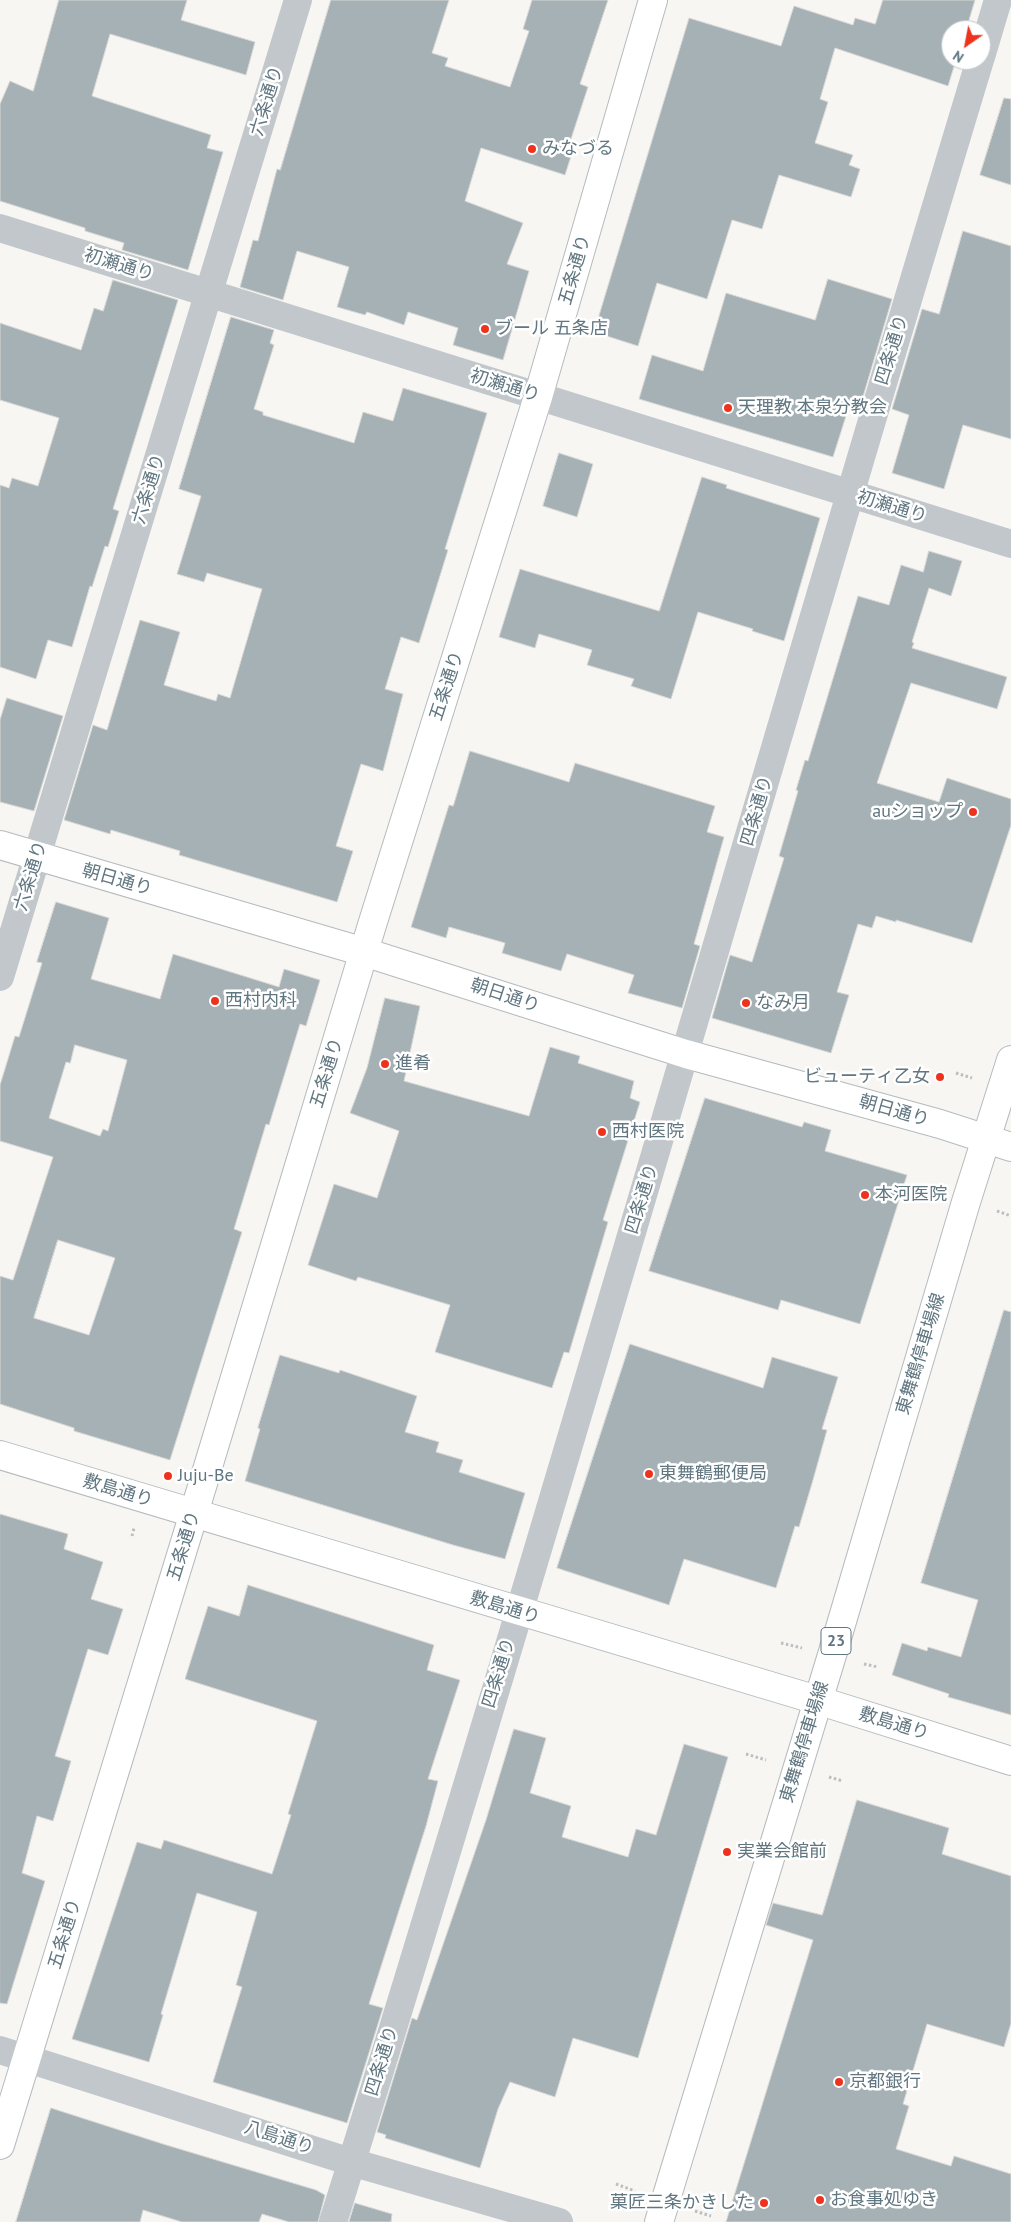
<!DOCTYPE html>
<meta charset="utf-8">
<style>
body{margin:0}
#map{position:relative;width:1011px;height:2222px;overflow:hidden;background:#f7f6f3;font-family:"PT Sans",sans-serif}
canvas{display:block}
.north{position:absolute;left:941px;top:20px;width:50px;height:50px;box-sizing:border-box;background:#fff;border:1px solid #bfc8cc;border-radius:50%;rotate:213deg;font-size:14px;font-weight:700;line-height:20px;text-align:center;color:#607680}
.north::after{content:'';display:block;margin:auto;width:18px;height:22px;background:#ed331d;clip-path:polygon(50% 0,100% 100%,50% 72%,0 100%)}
</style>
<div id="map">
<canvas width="1011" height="2222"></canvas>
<div class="north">N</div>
</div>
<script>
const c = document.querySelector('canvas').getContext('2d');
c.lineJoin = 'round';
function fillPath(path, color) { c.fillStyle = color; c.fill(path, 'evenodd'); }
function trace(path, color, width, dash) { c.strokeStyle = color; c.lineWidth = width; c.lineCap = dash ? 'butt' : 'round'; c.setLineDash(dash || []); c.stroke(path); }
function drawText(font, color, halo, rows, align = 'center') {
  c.font = font + ' "PT Sans","Noto Sans JP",sans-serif'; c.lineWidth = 5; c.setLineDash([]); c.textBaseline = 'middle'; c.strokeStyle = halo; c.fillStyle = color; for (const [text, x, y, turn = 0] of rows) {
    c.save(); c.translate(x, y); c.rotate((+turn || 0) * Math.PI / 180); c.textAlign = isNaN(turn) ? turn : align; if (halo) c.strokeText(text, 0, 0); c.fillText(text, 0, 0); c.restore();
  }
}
const building = new Path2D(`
 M59,0H187L181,20L255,42L246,75L110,34L92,96L211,135L207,148L223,152L188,270L122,250L124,243L85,231V228L0,201V104L10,81L33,91Z
 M331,0H449L432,53L448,58L445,66L510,87L529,31L523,29L532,0H608L580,84L588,87L569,145L574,147L565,175L481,148L465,201L523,223L507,264L529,271L503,360L453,345L458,328L408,312L404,325L367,312L365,315L337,307L349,267L297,251L283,300L240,287L253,240L258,241L277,169L280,170Z
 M883,0H975L966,30H951V60H956L948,86L835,48L820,99L828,102L815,143L853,155L849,165L860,169L851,197L779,175L762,229L732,220L707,299L657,283L638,346L594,332L689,18L781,46L794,6L853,25L855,18L875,24Z
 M1004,98L1011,99V185L980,175Z
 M963,231L1011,246V439L963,425L944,489L892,473L909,415L892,409L922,309L939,314Z
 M828,279L892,299L862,400L852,397L833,457L639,399L652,355L703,371L726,293L815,320Z
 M113,280L178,300L113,509L119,511L108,547L105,546L92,587L90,586L72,647L48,640L36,679L0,667V485L9,488L12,478L38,486L59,418L0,400V323L81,350L94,308L103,311Z
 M231,317L274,330L270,343L274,345L254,409L263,412V415L354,443L363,412L393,421L403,388L487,413L445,549L448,550L419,643L401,637L385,689L403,694L383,771L361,764L336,846L353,851L337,902L179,855L180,851L111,830L110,834L64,820L93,725L107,730L140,620L180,632L164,685L216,701L218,694L230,698L262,589L207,573L204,582L177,574L201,496L179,489Z
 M559,453L593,464L577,517L543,506Z
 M702,477L727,485L726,488L820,518L784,641L752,631L753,629L698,612L671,699L631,686L634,679L587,665L592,650L539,634L535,648L499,637L520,569L659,611Z
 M929,551L962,561L951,596L929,588L912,642L914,643L912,648L1007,677L997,709L911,683L877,783L939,802L947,778L1011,799V825L972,943L896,920V922L876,916L872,928L858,924L837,992L849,995L831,1053L712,1018L730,955L752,962L784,858L779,856L798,791L796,790L805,760L808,761L858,596L889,605L901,565L923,572Z
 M7,698L63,716L34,811L0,802V720Z
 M470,751L569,782L575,763L715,806L707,832L724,837L694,944L700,946L682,1008L628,993L634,975L567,954L561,971L502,953L505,943L449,927L446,938L411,927L449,805L453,806Z
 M56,902L109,918L91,979L160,999L173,954L279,987L284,969L320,980L306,1026L300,1024L269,1125L266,1124L234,1229L242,1232L170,1460L74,1431V1428L0,1404V1276L13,1280L53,1157L0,1141V1085L15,1036L19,1037L42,963L37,962ZM75,1045L127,1060L108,1131L103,1129L100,1136L49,1118L66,1062L70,1063ZM58,1240L115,1258L89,1335L34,1318Z
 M385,998L420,1006L404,1081L529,1116L550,1047L580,1056L578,1063L634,1081L630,1098L640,1102L603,1220L608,1222L569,1353L564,1352L552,1388L435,1352L450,1305L358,1277L356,1281L308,1265L334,1184L377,1198L399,1131L350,1113L367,1068Z
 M705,1098L802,1127L804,1122L831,1130L825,1151L907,1175L860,1324L781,1300L778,1310L649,1271Z
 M1004,1310L1011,1312V1715L948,1697L949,1694L892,1675L902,1643L927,1651L928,1647L961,1657L978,1600L921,1583Z
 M630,1344L763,1388L772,1357L838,1377L822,1429L827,1430L813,1480L799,1527L795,1526L776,1588L684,1559L669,1605L557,1568Z
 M280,1355L339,1373L340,1370L417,1396L405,1432L439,1442L436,1452L463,1460L459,1472L525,1493L505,1559L453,1545L245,1481L260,1429L258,1428Z
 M0,1514L68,1534L64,1549L103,1562L91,1599L123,1609L108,1655L88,1649L55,1756L71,1761L53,1821L37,1816L22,1873L45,1881L7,2004L0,2003Z
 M248,1585L434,1645L427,1670L460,1680L428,1779L438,1781L426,1826L369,2004L383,2008L347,2123L213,2082L242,1987L236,1985L257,1912L197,1893L161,2014L163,2015L149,2062L72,2039L137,1842L161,1849L164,1840L272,1874L291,1815L288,1814L317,1721L185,1679L208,1606L239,1616Z
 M514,1729L546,1738L530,1793L571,1806L562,1837L628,1857L636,1829L656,1835L684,1744L728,1757L638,2058L573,2038L555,2097L510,2082L498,2109L480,2168L385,2138L386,2135L377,2132L412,2018L417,2020L486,1820Z
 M857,1800L949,1828L942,1854L1011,1876V2023L1004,2047L927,2024L903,2104L909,2106L896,2149L951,2166L954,2156L1011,2174V2222H726L813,1940L766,1925L773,1903L822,1915Z
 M51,2108L163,2144L316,2190L325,2195L318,2222H289L262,2214L259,2222H182L143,2210L140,2222H16Z
 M355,2203L392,2214L391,2222H349Z`);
fillPath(building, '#a6b1b5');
trace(building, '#d8d8d5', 1);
const secondary = new Path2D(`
 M0,845L364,952L686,1054L940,1124L1011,1147
 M0,1455L817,1700L1011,1761
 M0,2145L194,1513L372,925L538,397L653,0`);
const primary = new Path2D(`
 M659,2222L832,1655L966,1202L1011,1060`);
trace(secondary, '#b4bbbe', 30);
trace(primary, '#b5bbbe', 30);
trace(new Path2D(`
 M956,1073L972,1078
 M920,1188L936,1193
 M997,1211L1011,1216
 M132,1536L134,1528
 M781,1643L802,1648
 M864,1664L878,1667
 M746,1754L766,1760
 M829,1777L843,1781
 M616,2184L635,2191
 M695,2211L711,2216`), '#bbbfc1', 3, [2.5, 2.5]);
trace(new Path2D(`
 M981,57L998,0
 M0,228L1011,544
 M0,977L298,0
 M0,2050L351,2162L559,2222
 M333,2222C557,1504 762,780 980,60`), '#c1c7ca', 28);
trace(secondary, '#fff', 28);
trace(primary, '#fff', 28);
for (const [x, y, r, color] of [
 [532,149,5,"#ed331d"],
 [485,329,5,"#ed331d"],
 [728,408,5,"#ed331d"],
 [973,812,5,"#ed331d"],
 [215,1001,5,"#ed331d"],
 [746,1003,5,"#ed331d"],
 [385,1064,5,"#ed331d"],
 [940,1077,5,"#ed331d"],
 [602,1132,5,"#ed331d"],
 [865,1195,5,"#ed331d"],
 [649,1474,5,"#ed331d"],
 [168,1476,5,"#ed331d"],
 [727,1852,5,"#ed331d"],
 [839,2082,5,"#ed331d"],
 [820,2200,5,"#ed331d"],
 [764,2203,5,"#ed331d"]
]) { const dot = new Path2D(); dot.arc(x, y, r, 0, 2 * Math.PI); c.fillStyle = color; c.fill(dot); trace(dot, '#fff', 2); }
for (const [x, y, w] of [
 [836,1641,30]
]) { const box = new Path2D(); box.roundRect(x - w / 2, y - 13.5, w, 27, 4); c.fillStyle = '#fff'; c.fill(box); trace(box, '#607680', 1); }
drawText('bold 16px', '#607680', null, [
 ["23",836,1641]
]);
drawText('18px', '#607680', '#fff', [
 ["六条通り",267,101,-73],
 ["初瀬通り",119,265,17],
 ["五条通り",575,270,-74],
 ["四条通り",892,350,-73],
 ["初瀬通り",505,386,17],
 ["六条通り",149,489,-73],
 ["初瀬通り",892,507,17],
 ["五条通り",447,686,-72],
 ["四条通り",757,811,-74],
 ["六条通り",31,876,-73],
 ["朝日通り",117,880,16],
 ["朝日通り",505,996,18],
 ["五条通り",327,1073,-73],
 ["朝日通り",894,1111,16],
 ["四条通り",642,1199,-73],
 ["東舞鶴停車場線",921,1354,-73],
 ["敷島通り",118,1491,17],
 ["五条通り",184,1546,-73],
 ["敷島通り",505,1608,17],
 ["四条通り",499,1673,-73],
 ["敷島通り",894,1724,17],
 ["東舞鶴停車場線",805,1742,-73],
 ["五条通り",65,1934,-73],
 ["四条通り",382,2061,-73],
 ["八島通り",279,2138,18]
]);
drawText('18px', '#607680', '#fff', [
 ["みなづる",542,149],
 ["ブール 五条店",495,329],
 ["天理教 本泉分教会",738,408],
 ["auショップ",963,812,"right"],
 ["西村内科",225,1001],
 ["なみ月",756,1003],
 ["進肴",395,1064],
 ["ビューティ乙女",930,1077,"right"],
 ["西村医院",612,1132],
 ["本河医院",875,1195],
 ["東舞鶴郵便局",659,1474],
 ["Juju-Be",178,1476],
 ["実業会館前",737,1852],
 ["京都銀行",849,2082],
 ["お食事処ゆき",830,2200],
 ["菓匠三条かきした",754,2203,"right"]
], 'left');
</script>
